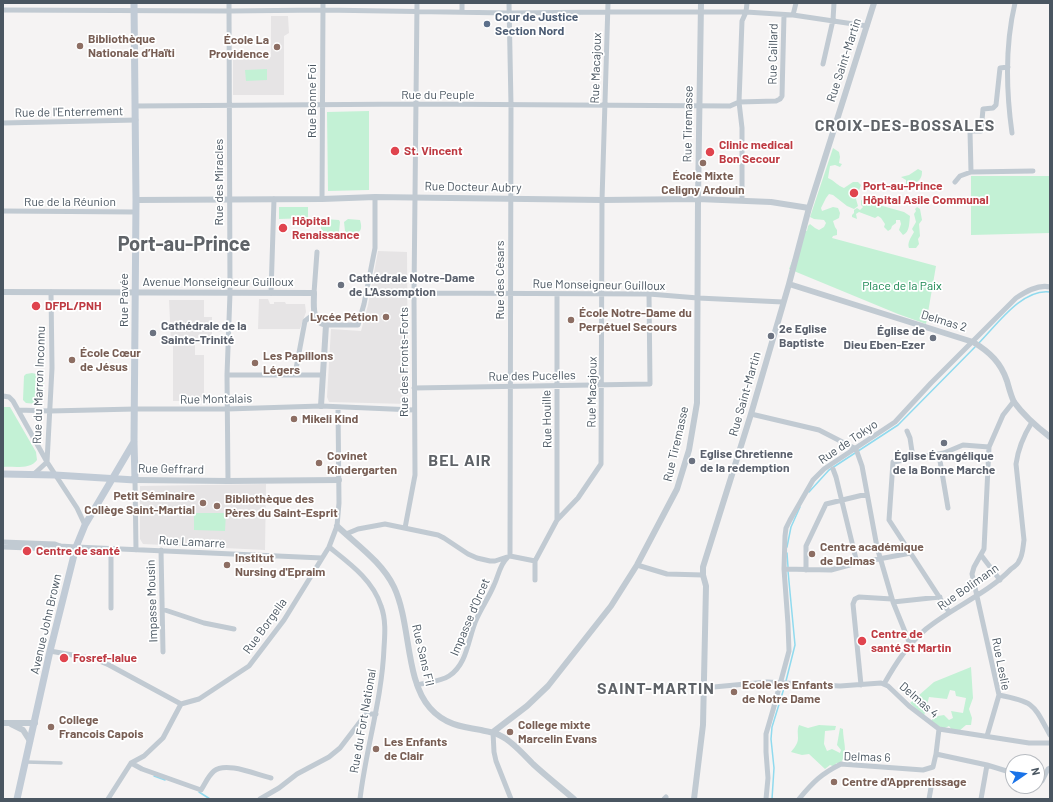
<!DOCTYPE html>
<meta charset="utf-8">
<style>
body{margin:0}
#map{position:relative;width:1053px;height:802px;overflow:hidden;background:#f5f3f3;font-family:Barlow,sans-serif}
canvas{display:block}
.frame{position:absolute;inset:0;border:4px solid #4a5661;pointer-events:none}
.north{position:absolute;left:1005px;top:754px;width:40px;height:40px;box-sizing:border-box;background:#fff;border:1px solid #b7bbc0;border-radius:50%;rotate:77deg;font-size:11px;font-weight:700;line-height:16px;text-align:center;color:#4a5661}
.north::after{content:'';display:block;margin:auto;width:14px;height:18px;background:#1a73e8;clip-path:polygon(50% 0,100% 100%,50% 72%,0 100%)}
</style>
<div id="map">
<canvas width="1053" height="802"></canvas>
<div class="frame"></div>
<div class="north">N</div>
</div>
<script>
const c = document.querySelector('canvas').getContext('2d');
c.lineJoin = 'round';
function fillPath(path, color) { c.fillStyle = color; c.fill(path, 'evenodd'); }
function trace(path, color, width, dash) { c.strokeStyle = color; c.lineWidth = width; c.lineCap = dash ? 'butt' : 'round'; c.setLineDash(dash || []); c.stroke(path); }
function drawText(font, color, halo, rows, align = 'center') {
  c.font = font + ' Barlow,sans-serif'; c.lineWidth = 3.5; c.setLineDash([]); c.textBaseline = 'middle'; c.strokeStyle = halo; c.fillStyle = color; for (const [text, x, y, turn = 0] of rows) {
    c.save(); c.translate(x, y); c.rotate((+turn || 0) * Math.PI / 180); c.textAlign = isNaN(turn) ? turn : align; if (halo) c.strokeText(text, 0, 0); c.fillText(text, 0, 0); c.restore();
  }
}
fillPath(new Path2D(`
 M271,16H288L289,33L284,36V95H233V57H271Z
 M378,251L407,252L408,404L329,402L327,397L331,329L361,331L368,305Z
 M259,299H268L270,304H274V302H285L286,304H305L306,312L300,329H258Z
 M169,300H204V317H212V343H195V355H204V401H173V342H171Z
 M266,484L265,550L143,544L140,539V486Z`), '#e6e4e5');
fillPath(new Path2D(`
 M267,69V80L246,81L245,70Z
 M369,111V190L328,191L327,112Z
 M833,148L839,152L840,157L839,163L842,164L840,167L835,165L830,166L828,178C835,181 838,186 844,188L853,182H858L861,185L856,199L858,206L854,209L847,206L833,195L829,194L826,198L821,208L822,211L833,207L838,208L840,213L839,218L833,221L835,227L837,230V235L833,236L832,238L936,266L926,324L898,314L789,269L804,230L807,231L808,226L810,224L815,228L819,230L824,227L826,223L824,220L814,219L810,217Z
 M918,169L922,171C922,176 921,179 917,182L911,181L908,187L904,189L906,185V180L901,177L909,175Z
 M971,176H1050V233L971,235Z
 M861,200L904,212L910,216C909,223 910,232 903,235L899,230L901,224L900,220H896V223L892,226L891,229L888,231L884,227L885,224L881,218L878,216L875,218L859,212L856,214L857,219L852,217V215L854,213V210L857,208L860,210L863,207L861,205Z
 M279,207H308V218L279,219Z
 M917,207L920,209L922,220L919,224L920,236L918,239L919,244L916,248H909C907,243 911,237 914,232L912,229L916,222L914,214L916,211L915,209Z
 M325,219L339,220L340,222L339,232L325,233L321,229V223Z
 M348,219L360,220C364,234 357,233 347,233L345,231L344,222Z
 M32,373L41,375L44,379L42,400L37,404L26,403L23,400L24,376L26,374Z
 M3,407H10L36,452L37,460C30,470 13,466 3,467Z
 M194,513H226L225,531L194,530Z
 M971,667L973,698L969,709L972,718L971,725H966L959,731L952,730L949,726L943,729L932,723V717L944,715L949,720L953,718L951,711L963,713L966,698L956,696L955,691L950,690L947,699L929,697L924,716L910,703L934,682Z
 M799,725L808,728L819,725L836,726L835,730L825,731L824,744L827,751L832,749L840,753L841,750L837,745L840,728L843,729C843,742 849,753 840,764L836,763L835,767L830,765L825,769L809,754L802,755L791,752C794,748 798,744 798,738C798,732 797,730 799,725Z`), '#c3f1d5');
trace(new Path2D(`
 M978,344C996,326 1022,288 1050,292
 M809,492L829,470L898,425L975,347
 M787,547L791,527L800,507
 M787,553L788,567
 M786,681L795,645L788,571
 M154,776L165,780
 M199,792L210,799
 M772,799L774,768L771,739L772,727L785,685`), '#90daee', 1.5);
trace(new Path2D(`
 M26,762L61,763`), '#c1cad2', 3.5);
trace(new Path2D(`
 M509,3L511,105L510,556
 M3,10L229,11L323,10L509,13L608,12H746L793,15L867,26
 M462,12V3
 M793,15L796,3
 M823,64L833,20L834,3
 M136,106L417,104L730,106L739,102L776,101L780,99L782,96L784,15
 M3,123L136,120
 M1012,133C1006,90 1005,45 1015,3
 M971,172L970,131H981L983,109L993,108L996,105L1000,68L1008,67
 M955,182L960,176L971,172L1033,171
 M322,199L323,3
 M742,200V128L739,102L742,21L746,12L747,3
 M3,211L136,212
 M271,293L274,199
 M314,293L317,252
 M414,293L649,294L698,298L783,302
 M557,294V520
 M326,325H358L364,304L375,248V197
 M295,374L305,321L310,317L315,316
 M227,375H323
 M414,388L650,384L649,294
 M3,396L9,397L13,401L47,462L77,508L85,525
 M18,410L50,411L135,409H227L321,406L414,410
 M751,414L819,430L856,449L862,466L877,547L893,602L910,644
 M907,431L910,438L913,458
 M939,455L948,508
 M833,469L836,477L857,563
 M34,474L47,462L52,368L51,292
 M135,480L136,550
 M228,481L227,375L230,293L229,3
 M405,528L415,475L414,293L417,3
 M346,534L358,529L385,524L438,535L444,538L468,554L477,558L490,561H495L510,556L535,561L557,520L578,498L601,464L602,200L608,3
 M3,542L55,544L60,546L76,547L322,558
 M3,547L55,549L60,546
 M329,547C349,563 373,580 381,606C386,619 385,634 384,648C382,699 366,748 360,799
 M111,549V608
 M161,550L163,652
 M981,555L1000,580
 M637,565L667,574L703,575
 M784,569L831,570L857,563L911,553
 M806,570V546L826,504L867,494
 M535,580V561
 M893,602L940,597
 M162,609L204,623L234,629
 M949,612L889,520L893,462L944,453L963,445L989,447
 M50,651L95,659L109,665L181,704
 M884,684C896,663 908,644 926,629C953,607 987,594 1011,569C1014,567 1018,564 1019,561C1023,555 1023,546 1024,540L1016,464C1018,449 1024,435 1032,422
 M417,685C427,682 440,682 449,676C468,664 468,637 477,618C482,607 489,597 494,585C498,577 500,564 507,558
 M861,685L853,604L855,599L859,597L892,599
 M703,688L767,682L840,686L881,683L888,686L909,706L939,729L1029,743H1050
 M999,695C1035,702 1033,704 1050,735
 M493,732L494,752L496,761L511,799
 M987,736L999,695L972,574L974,567L984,549L989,447L1003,415L1014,401
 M936,754L939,729
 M131,763L142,769L201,790C205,784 208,776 214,771C226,761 257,775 271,778
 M1037,779L1042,781L1048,769L1050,768
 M108,799L131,763L144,756L163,738L181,704L199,699L249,666L284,620L329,547L337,526L339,503L338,407
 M260,799L279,788L297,774L329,757L340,748L366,714H376
 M664,799L666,797
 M766,799L768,778L766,752V734L773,710L789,651L788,624L784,569L785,536L786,528L790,520L813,480L824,469L895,422L931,383L1016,298C1025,292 1038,284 1050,287
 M799,799C813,782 821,774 841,764L923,770L933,767L936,754L987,765L1013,773
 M929,799L932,782
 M981,799L987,765`), '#c1cad2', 5);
trace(new Path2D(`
 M136,200L322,199L375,197L602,200L698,199L771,202L809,208
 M789,284L973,342C990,352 1001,363 1007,381C1009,388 1011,396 1014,402C1024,416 1037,427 1050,437
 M3,292L314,293C314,305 311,322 326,325L321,406
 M135,480L228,481L339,480
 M337,526C357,545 382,562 394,587C411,623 405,680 430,708C444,724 461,727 481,730C488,732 495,732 501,736C512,741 524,755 533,764C546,776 560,787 574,799
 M3,723H35
 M11,724L23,730L30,741
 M493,732L527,706L548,686L611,606L637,565L677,489L689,450L697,403L698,199L701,3
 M694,799L703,725L706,586L703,575V567L751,414L789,284L809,208L874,3`), '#c1cad2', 6);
trace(new Path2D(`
 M3,474L55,475L135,480L134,442L136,200L134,3
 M17,799L50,651L76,547L85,525L134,442`), '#c1cbd6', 7);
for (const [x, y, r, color] of [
 [487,24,4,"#5c6f8a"],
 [80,46,4,"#8d6e63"],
 [277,47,4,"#8d6e63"],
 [395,151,5,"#e0444e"],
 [710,152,5,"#e0444e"],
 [703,163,4,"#8d6e63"],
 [854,193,5,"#e0444e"],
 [283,228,5,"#e0444e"],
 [341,285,4,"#6b7280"],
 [36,306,5,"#e0444e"],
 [386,317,4,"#8d6e63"],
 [571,320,4,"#8d6e63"],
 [153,333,4,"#6b7280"],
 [771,336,4,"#6b7280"],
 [933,338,4,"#6b7280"],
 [72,360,4,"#8d6e63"],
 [255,363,4,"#8d6e63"],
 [294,419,4,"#8d6e63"],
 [944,443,4,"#6b7280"],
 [692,461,4,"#6b7280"],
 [319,463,4,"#8d6e63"],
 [203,503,4,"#8d6e63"],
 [217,506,4,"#8d6e63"],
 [27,551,5,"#e0444e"],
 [812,554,4,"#8d6e63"],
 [227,565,4,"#8d6e63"],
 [862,641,5,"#e0444e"],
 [64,658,5,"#e0444e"],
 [734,692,4,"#8d6e63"],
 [51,727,4,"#8d6e63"],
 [510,732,4,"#8d6e63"],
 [376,749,4,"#8d6e63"],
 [834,782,4,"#8d6e63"]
]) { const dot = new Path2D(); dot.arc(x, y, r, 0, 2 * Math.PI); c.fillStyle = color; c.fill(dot); trace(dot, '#fff', 1.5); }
drawText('bold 12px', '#4e5e75', '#fff', [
 ["Cour de Justice",495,17],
 ["Section Nord",495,31]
], 'left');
drawText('bold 12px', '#785e54', '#fff', [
 ["Bibliothèque",88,39],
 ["Nationale d’Haïti",88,53],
 ["École La",269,40,"right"],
 ["Providence",269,54,"right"],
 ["École Mixte",703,176,"center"],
 ["Celigny Ardouin",703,190,"center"],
 ["École Notre-Dame du",579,313],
 ["Perpétuel Secours",579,327],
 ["Lycée Pétion",378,317,"right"],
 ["École Cœur",80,353],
 ["de Jésus",80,367],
 ["Les Papillons",263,356],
 ["Légers",263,370],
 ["Mikeli Kind",302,419],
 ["Covinet",327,456],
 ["Kindergarten",327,470],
 ["Petit Séminaire",195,496,"right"],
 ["Collège Saint-Martial",195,510,"right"],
 ["Bibliothèque des",225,499],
 ["Pères du Saint-Esprit",225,513],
 ["Centre académique",820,547],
 ["de Delmas",820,561],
 ["Institut",235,558],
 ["Nursing d'Epraim",235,572],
 ["Ecole les Enfants",742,685],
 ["de Notre Dame",742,699],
 ["College",59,720],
 ["Francois Capois",59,734],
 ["College mixte",518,725],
 ["Marcelin Evans",518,739],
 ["Les Enfants",384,742],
 ["de Clair",384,756],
 ["Centre d'Apprentissage",842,782]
], 'left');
drawText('12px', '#4a5661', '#fff', [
 ["Rue Caillard",773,54,-89],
 ["Rue Saint-Martin",844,60,-72],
 ["Rue Macajoux",596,68,-88],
 ["Rue du Peuple",438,95],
 ["Rue Bonne Foi",312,101,-90],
 ["Rue de l'Enterrement",69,112,-1],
 ["Rue Tiremasse",688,124,-89],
 ["Rue des Miracles",219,182,-90],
 ["Rue Docteur Aubry",473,187,1],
 ["Rue de la Réunion",70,202],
 ["Rue des Césars",500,280,-90],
 ["Avenue Monseigneur Guilloux",218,282],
 ["Rue Monseigneur Guilloux",599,285,1],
 ["Rue Pavée",124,300,-90],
 ["Delmas 2",944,321,17],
 ["Rue des Fronts-Forts",404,362,-90],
 ["Rue des Pucelles",532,376,-1],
 ["Rue du Marron Inconnu",39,385,-88],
 ["Rue Macajoux",592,392,-89],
 ["Rue Saint-Martin",745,394,-74],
 ["Rue Montalais",216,399,-1],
 ["Rue Houille",547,419,-91],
 ["Rue de Tokyo",848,442,-34],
 ["Rue Tiremasse",676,444,-77],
 ["Rue Geffrard",171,469,1],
 ["Rue Lamarre",192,542,3],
 ["Rue Bolimann",968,587,-35],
 ["Impasse Mousin",152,601,-92],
 ["Impasse d'Orcet",470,617,-67],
 ["Avenue John Brown",46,624,-77],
 ["Rue Borgella",265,626,-54],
 ["Rue Sans Fil",423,655,77],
 ["Rue Leslie",1001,664,79],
 ["Delmas 4",919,700,41],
 ["Rue du Fort National",363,721,-80],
 ["Delmas 6",867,757,2]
]);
drawText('bold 12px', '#be3a42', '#fff', [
 ["Clinic medical",719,145],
 ["Bon Secour",719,159],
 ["St. Vincent",404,151],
 ["Port-au-Prince",863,186],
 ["Hôpital Asile Communal",863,200],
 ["Hôpital",292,221],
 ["Renaissance",292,235],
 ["DFPL/PNH",45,306],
 ["Centre de santé",36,551],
 ["Centre de",871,634],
 ["santé St Martin",871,648],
 ["Fosref-lalue",73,658]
], 'left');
drawText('bold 12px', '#5b616d', '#fff', [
 ["Cathédrale Notre-Dame",349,278],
 ["de L'Assomption",349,292],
 ["Cathédrale de la",161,326],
 ["Sainte-Trinité",161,340],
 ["2e Eglise",779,329],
 ["Baptiste",779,343],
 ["Église de",925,331,"right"],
 ["Dieu Eben-Ezer",925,345,"right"],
 ["Eglise Chretienne",700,454],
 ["de la redemption",700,468],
 ["Église Évangélique",944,456,"center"],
 ["de la Bonne Marche",944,470,"center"]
], 'left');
drawText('12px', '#17864f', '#fff', [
 ["Place de la Paix",902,286]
]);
c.letterSpacing = '1px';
drawText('bold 16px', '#5f6368', '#fff', [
 ["CROIX-DES-BOSSALES",905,126],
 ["BEL AIR",460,461],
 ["SAINT-MARTIN",656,689]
]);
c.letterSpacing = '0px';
drawText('bold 20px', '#5f6368', '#fff', [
 ["Port-au-Prince",184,244]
]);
</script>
